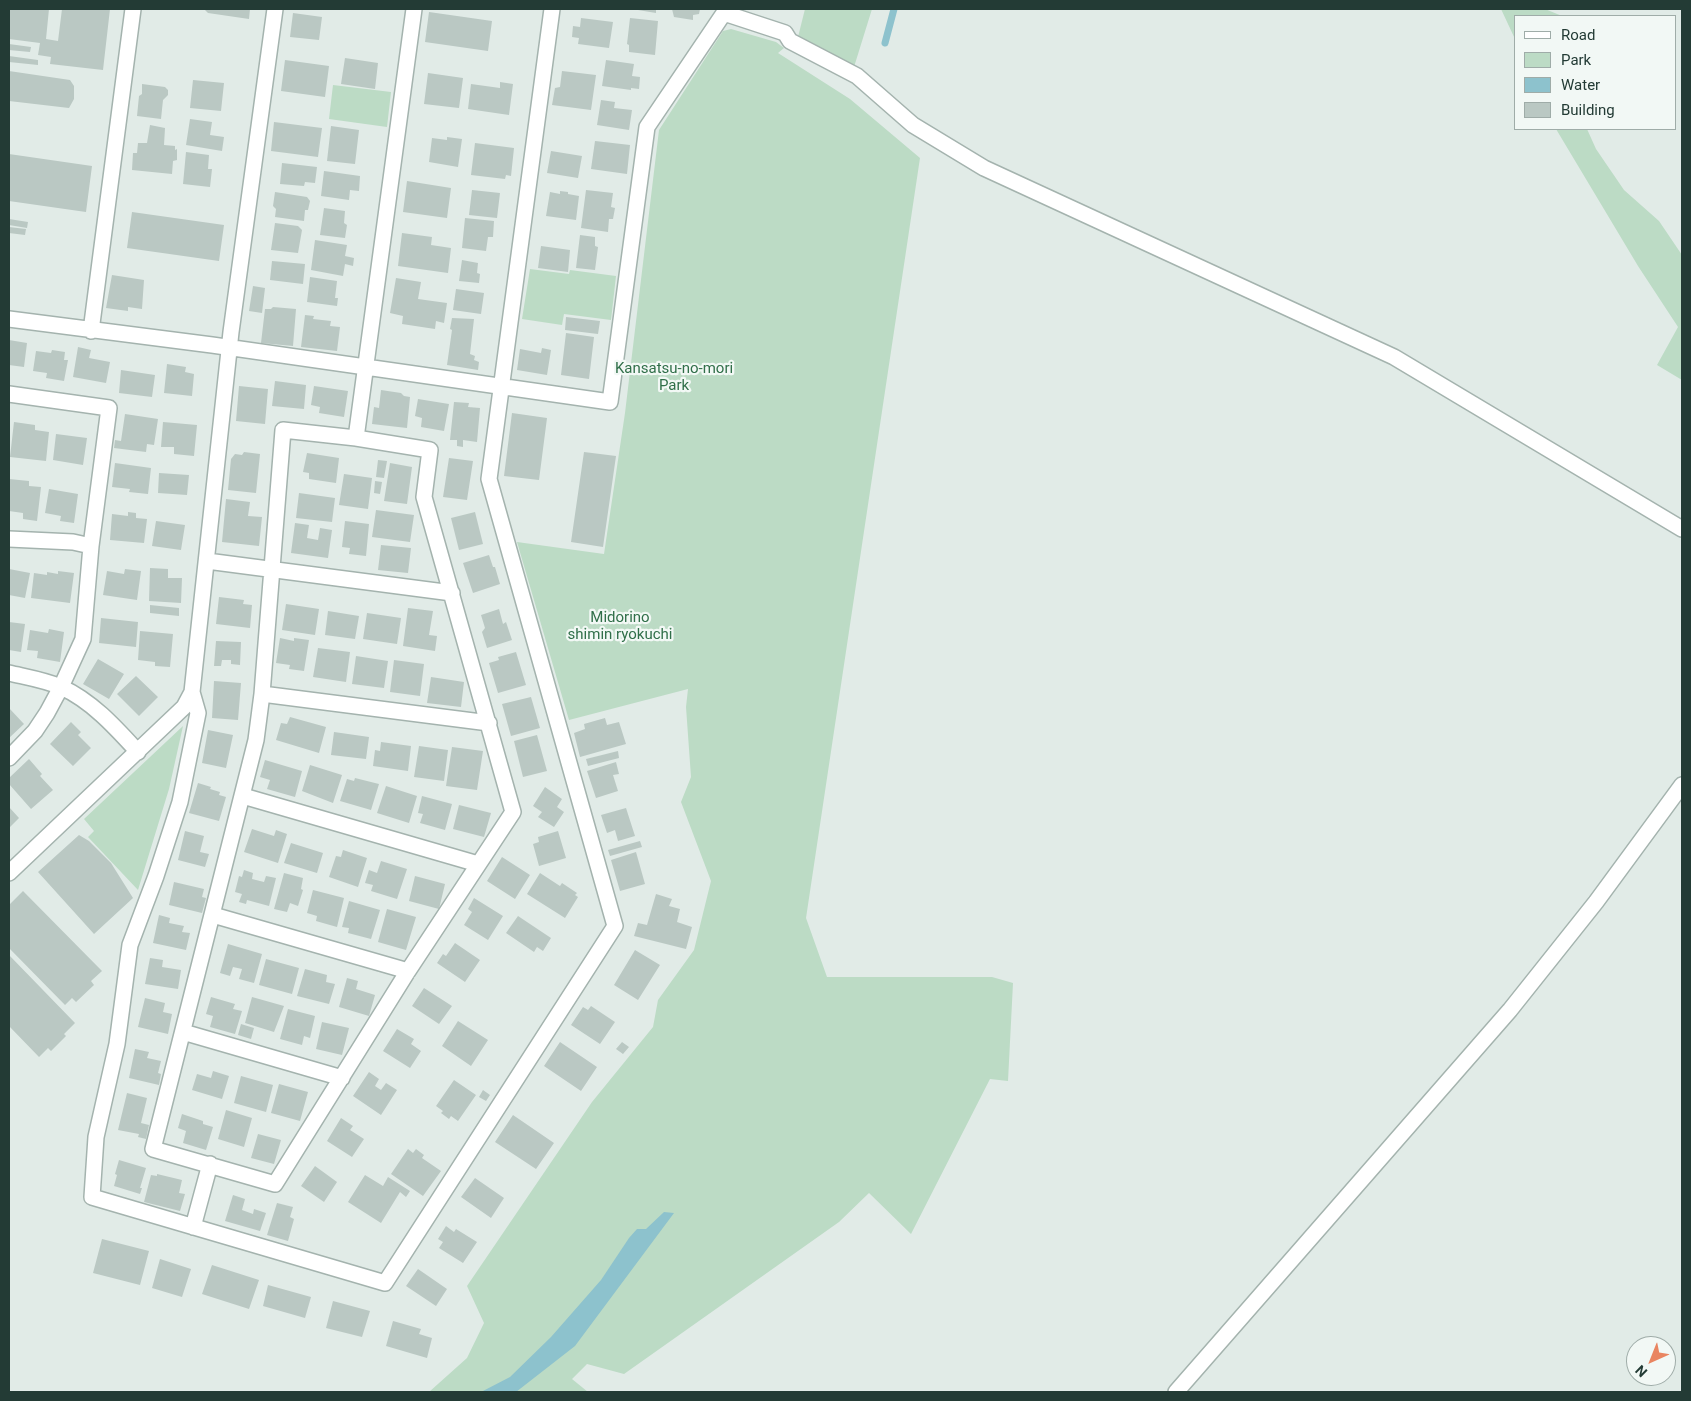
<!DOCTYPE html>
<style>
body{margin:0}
#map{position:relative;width:1691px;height:1401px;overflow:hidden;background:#e1ebe7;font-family:Roboto,sans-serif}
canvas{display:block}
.frame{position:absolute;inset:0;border:10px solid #233b35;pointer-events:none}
.legend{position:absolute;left:1514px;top:15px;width:162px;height:115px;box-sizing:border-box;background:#f2f8f5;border:1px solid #9faca8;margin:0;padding:6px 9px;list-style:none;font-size:15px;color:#233b35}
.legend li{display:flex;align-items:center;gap:10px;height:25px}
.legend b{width:25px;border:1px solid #9faca8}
.north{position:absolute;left:1626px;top:1336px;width:50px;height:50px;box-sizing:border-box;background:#f2f8f5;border:1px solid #9faca8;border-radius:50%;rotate:224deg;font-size:14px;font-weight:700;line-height:20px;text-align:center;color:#233b35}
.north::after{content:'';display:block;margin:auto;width:18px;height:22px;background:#e98561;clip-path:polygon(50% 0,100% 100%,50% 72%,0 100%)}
</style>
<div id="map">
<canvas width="1691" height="1401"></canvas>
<div class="frame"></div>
<ul class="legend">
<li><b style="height:6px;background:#fff"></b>Road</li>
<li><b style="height:14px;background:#bcdbc5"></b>Park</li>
<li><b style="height:14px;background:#8dc2cd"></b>Water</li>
<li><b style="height:14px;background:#bac8c3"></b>Building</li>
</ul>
<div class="north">N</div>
</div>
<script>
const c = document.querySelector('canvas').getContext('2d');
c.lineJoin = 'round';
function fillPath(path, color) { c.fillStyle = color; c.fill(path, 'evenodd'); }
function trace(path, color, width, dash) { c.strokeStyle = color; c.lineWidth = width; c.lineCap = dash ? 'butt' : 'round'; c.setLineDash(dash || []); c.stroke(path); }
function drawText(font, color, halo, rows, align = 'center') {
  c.font = font + ' Roboto,sans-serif'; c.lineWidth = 4.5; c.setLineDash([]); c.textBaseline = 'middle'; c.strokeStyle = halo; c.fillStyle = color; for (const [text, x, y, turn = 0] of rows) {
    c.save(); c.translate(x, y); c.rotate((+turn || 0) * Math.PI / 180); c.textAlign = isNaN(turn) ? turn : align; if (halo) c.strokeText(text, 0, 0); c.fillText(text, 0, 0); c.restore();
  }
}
fillPath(new Path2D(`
 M805,9H872L854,67L798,37Z
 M1501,9H1545L1562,16H1515V39Z
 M731,29L776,42L784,48L778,53L850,99L920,158L806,918L827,977H992L1013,983L1008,1081L990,1079L911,1234L869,1193L839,1222L624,1374L587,1364L572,1379L588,1392H429L467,1358L484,1323L467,1286L592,1102L653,1027L658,1000L694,950L711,881L681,802L691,777L686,707L688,689L569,720L517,542L604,554L625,413L659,130L723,31Z
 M333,85L391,92L387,127L329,119Z
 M1556,129H1587L1596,149L1624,190L1659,221L1682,255V380L1657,365L1678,327L1638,266Z
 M530,269L569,274L570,270L616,276L611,320L564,314L562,325L522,319Z
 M183,726L169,789L138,890L88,837L94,831L84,819Z`), '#bcdbc5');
fillPath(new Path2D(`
 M664,1212L674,1213L575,1346L516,1392H481L510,1377L551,1337L601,1280L629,1238L637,1229H646Z`), '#8dc2cd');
trace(new Path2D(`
 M885,43L894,9`), '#8dc2cd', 7);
fillPath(new Path2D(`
 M9,9H49L46,39L58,41L62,9H110L103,70L50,64L51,57L38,55L40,43L9,39Z
 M204,9H250L249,19L208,13Z
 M632,9H656V13Z
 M672,9H700L699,14L693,15V20L674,17Z
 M429,12L492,21L488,51L425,42Z
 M293,13L322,17L319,40L290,37Z
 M581,18L613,22L609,48L578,44L579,38L572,37L573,26L580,27Z
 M630,18L658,21L655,55L629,52V45L627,44Z
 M9,44L31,47L30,52L9,50Z
 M9,56L38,60V65L9,62Z
 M345,58L378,63L375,89L341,84Z
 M285,60L329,66L325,97L281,91Z
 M606,60L634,64L632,76L640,77L639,89L631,88V90L602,86Z
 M9,71L70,80L74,86V99L69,108L9,101Z
 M562,71L596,75L591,110L552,105L555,88L560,87Z
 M428,73L463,78L459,108L424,104Z
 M193,80L224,83L221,111L190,108Z
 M500,82L513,84L509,115L468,109L471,84L500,88Z
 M142,84L165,87L168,90V95L163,100L161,119L137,116L139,96L142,94Z
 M601,100L615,102L614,108L632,110L629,130L597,125Z
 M190,119L212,122L210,135L224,137L222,151L186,145Z
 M274,122L322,128L318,157L271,151Z
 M150,125L165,128L164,145L175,146V150L177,149V160L173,161L172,174L132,170L133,153H137L138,143H147Z
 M331,126L359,130L355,164L327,161Z
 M447,137L462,139L458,167L429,162L432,138L447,140Z
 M595,141L630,145L627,174L591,169Z
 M475,143L514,148L511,176L506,175L505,179L471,175Z
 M551,151L582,156L578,178L547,173Z
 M186,152L209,155L208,169H212L210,187L183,184Z
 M9,154L92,166L86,212L9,201Z
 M282,163L317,167L315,183L305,182L304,186L280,184Z
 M324,171L360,176L359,191L350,190L349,200L321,196Z
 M407,181L451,188L447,218L403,212Z
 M472,190L500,193L497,218L469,215Z
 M586,190L613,193L611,207L615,208L613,219H609L608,232L581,228Z
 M560,191L568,192V194L579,196L576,220L546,216L550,192L560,194Z
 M275,192L307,197L310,201L308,210H305L304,221L275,217L276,209L273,206Z
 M324,208L345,211L344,223L347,225L345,238L320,235Z
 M132,212L224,225L219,261L127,248Z
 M465,218L494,221L493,237H488L486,251L462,248Z
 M9,219L28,222L27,228L9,225Z
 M275,223L298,226L302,230L298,253L271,250Z
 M9,227L26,229L25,235L9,233Z
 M402,233L432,237L431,245L451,248L448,273L398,266Z
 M580,235L595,237V246L598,247L595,270L576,268Z
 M315,240L347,245L345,256L354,258L353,266L345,264L343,276L311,270Z
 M541,246L570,250L568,272L538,268Z
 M462,260L478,263L477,273L480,274L479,283L459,281Z
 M272,261L305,264L303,284L270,280Z
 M112,275L144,280L142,309L128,307V311L106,308Z
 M310,277L337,281L335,298H338L337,306L307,302Z
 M396,278L421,282L418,299L447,303L444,323L436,321L435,329L402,324L403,316L390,313Z
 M253,286L265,288L262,313L249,311Z
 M456,289L484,293L481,314L453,310Z
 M273,307L296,309L293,346L261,343L265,309H271Z
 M305,315L314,316L313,319L331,321L330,326L340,327L337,351L301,347Z
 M566,317L600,321L598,334L565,330Z
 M452,318L474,319L470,354L475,356L474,360L479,362L478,370L447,365L452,330L450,329Z
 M566,333L594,337L589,379L561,375Z
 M9,340L27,343L24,367L9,365Z
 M78,347L91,350L89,358L110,362L106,383L73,377Z
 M542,348L551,350L547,375L517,370L520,349L541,353Z
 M52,350L65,352L64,360H68L64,381L46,378L47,373L33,371L36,351L51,353Z
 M167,364L186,367L185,372L194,374L192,396L164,393Z
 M121,370L155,375L152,397L119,393Z
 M275,381L306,385L304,409L272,406Z
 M239,386L268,389L265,424L236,421Z
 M314,386L348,391L344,417L319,413L320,407L311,405Z
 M381,390L401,393L404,396L410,397L407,428L372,424L374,407L379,408Z
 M418,399L449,404L444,431L421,427L422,418L415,416Z
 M454,402L469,403L468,407L480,408L477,442L463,440V447L457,446V440H450Z
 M512,413L547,418L539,480L504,476Z
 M125,414L158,419L154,445L147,444L146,452L114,448L115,440L121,441Z
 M14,422L35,425V430L49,432L46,461L10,457Z
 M163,422L197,425L194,456L174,454V447H161Z
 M56,434L87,438L83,465L53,460Z
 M244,452L260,454L256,493L228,490L231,459L235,454L242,455Z
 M584,452L616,456L603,547L571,542Z
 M307,453L339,458L336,483L309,479V473L303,472Z
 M449,458L473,461L467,500L443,497Z
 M378,460L387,461L384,478L376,477Z
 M115,463L151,468L148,494L129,492L130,489L112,487Z
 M390,463L412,467L407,504L384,501Z
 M159,473L189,475L187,495L158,493Z
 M344,474L372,478L368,509L339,505Z
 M9,479L29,481V486L41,487L37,521L23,519V513L9,511Z
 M375,481L382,482L380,494L374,493Z
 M49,489L78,494L74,523L60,521L61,516L45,513Z
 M299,493L335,498L332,522L296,518Z
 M226,499L250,502L248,516L262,517L259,546L222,542Z
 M376,510L414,515L410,542L372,537Z
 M128,512L136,513V518L147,519L144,543L110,540L112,514L128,516Z
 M475,512L483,544L459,550L451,518Z
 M156,521L185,525L181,550L152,546Z
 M345,521L369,524L366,556L349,554L350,548L342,547Z
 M295,523L309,525L307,538L318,540L320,528L332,530L328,558L291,553Z
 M381,545L411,548L408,573L378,570Z
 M489,555L493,567H495L500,584L473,593L463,563Z
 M150,568L168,569V578H182L181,603L149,601Z
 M9,569L30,573L25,598L9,595Z
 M125,569L141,571L137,600L103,595L107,571L124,574Z
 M58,571L74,573L70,603L31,598L34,573L47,575V572L58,574Z
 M219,597L244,600L243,604L252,605L250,628L216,624Z
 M286,604L319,609L315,635L282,630Z
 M150,605L179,608V616L150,613Z
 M408,608L433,611L429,635L437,636L435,651L403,646Z
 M499,609L503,624L506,622L512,640L487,648L482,632L485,628L481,615Z
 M328,611L359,616L355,639L325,635Z
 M367,613L401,618L397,644L363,639Z
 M101,618L138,622L136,647L99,643Z
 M9,622L25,624L21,652L9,650Z
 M49,629L64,632L60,662L37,658L38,651L27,650L30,630L48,633Z
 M140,631L173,634L170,667L155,666V662L138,660Z
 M280,638L294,641V638L309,640L304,671L289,669L290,665L276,663Z
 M216,641L241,642L240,665L231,664V660H222L221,666H214Z
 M318,648L350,652L346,682L313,677Z
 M516,652L526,685L498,693L489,663L499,660L498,657Z
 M356,656L388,661L384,688L352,684Z
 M98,659L124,674L109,699L83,684Z
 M394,660L424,664L420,696L390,692Z
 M136,676L158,697L139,716L117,694Z
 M431,677L464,682L461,707L427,703Z
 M214,681L241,683L238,720L212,718Z
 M531,697L540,728L511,736L502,704Z
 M9,708L24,724L9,738Z
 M290,717L326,727L319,753L276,740L281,723L287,724Z
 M605,718L607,725L619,722L626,744L580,757L574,733L585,729L584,724Z
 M71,722L81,732L78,735L91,748L73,766L50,744Z
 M208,730L233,735L226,768L202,763Z
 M334,732L369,737L366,759L331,755Z
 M537,735L547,771L523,777L514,741Z
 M381,742L411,746L408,771L373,766L375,750L380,751Z
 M419,746L448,750L444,781L414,777Z
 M452,747L483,751L477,790L446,786Z
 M618,751L619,758L588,766L586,759Z
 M29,759L42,774L40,776L53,790L31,809L9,784V778Z
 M265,760L302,771L295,797L267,789L270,780L260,777Z
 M616,762L619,774L613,775L618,791L596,798L587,771Z
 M310,765L342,775L333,803L302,791Z
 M355,778L379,784L371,810L340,801L347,779L354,781Z
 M198,783L211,787L210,789L220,792L219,795L226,797L219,821L189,813Z
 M386,786L417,796L409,823L377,813Z
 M545,787L562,799L557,807L564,812L554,827L538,817L542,812L533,806Z
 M422,796L452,804L445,830L420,823L423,814L418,813Z
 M459,805L491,813L484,837L453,829Z
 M9,807L19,818L9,828Z
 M626,808L635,836L618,841L615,830L607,833L601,815Z
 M252,829L274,836L276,830L287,834L278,863L244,852Z
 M185,831L204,836L200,852L209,854L205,867L178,860Z
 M558,831L566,858L539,866L533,844L539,842L538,837Z
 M79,835L89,841L111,863L133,898L94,934L38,872Z
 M640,841L642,847L610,856L608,850Z
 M291,843L323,853L317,873L284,863Z
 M343,850L367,858L358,887L329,877L336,856L341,857Z
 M636,852L645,884L620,891L611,860Z
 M502,857L530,875L515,899L487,881Z
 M381,861L407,869L397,899L371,891L373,885L365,883L369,870L377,873Z
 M244,870L253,873L252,879L264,882L266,876L276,878L269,906L247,900L246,904L239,902L242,894L235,892L239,876L242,877Z
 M284,873L303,878L301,889L303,890L298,906L290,903L287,912L274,909Z
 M540,873L560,886L562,883L577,893L575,895L578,897L565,918L527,894Z
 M415,876L445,884L439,909L409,901Z
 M174,882L204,889L202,897L206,898L202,913L169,905Z
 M313,890L344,898L337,927L316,921L317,916L307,913Z
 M23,891L102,971L91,981L94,985L76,1002L72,998L65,1005L9,948V905Z
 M656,894L672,899L669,906L680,909L677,922L692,927L686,949L634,936L638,923L647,925Z
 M474,898L503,916L488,940L464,925L472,912L468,909Z
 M349,901L380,910L371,939L348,933L349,928L342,927Z
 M387,909L416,917L406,950L378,942Z
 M159,915L170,918L169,923L184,926L182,932L190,933L186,950L153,943Z
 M518,916L551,938L543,951L537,947L534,952L506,933Z
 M455,943L480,960L465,982L437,963L443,954L446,956Z
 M228,944L262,954L254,983L239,979L242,969L233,967L230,976L220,973Z
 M635,950L660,965L638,1000L614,985Z
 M9,955L75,1023L64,1034L66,1036L51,1051L48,1048L39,1057L9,1026Z
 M150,958L163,960L162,967L181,970L178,989L145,984Z
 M266,959L299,968L292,994L259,985Z
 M305,969L327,975L326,982L335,984L329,1004L297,996Z
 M347,978L358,981L356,989L375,995L369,1016L339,1007Z
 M424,988L452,1006L439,1024L412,1006Z
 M211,997L235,1004L233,1009L242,1011L235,1034L210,1027L213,1016L206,1014Z
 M252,997L284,1006L274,1032L245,1023Z
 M145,998L165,1003L163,1012L172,1014L168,1034L138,1027Z
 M591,1006L615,1022L600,1044L571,1025L583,1007L588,1010Z
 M288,1009L315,1016L310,1038L304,1036L302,1045L280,1039Z
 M458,1021L488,1040L471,1066L442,1046Z
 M322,1022L349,1028L342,1055L316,1049Z
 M241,1024L254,1028L251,1039L238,1035Z
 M397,1029L414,1039L411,1044L421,1051L410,1068L383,1051Z
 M560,1042L597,1067L581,1091L544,1066Z
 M622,1042L629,1047L623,1054L616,1049Z
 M135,1049L149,1052L147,1058L161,1061L158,1073L161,1074L159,1085L129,1078Z
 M213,1071L229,1076L222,1099L192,1090L197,1074L211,1078Z
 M369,1072L379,1079L375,1086L381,1090L386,1083L397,1090L381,1115L353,1096Z
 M241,1076L273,1085L266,1112L234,1103Z
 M454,1080L476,1095L458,1121L451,1116L449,1119L441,1113L443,1111L436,1106Z
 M279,1084L308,1092L300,1121L271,1113Z
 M483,1090L490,1095L486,1101L479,1097Z
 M127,1093L147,1098L141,1123L149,1125L146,1139L138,1137L139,1134L118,1130Z
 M226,1110L252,1118L244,1147L218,1139Z
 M182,1114L203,1121V1124L213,1127L206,1150L183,1143L186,1131L178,1128Z
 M513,1115L554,1143L536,1169L495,1142Z
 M341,1118L353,1126L350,1130L364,1139L352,1157L327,1141Z
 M258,1134L281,1140L274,1164L251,1158Z
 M408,1149L413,1153L416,1149L424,1155L422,1158L441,1171L423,1196L391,1174Z
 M119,1160L146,1168L140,1188H142L140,1194L114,1186L117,1175L115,1174Z
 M315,1166L337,1182L324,1202L301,1186Z
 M157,1174L182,1180L179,1193L185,1194L180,1211L144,1202L151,1175L157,1176Z
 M365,1175L383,1186L388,1177L410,1191L406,1197L400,1192L381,1223L348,1202Z
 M475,1178L504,1198L491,1218L461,1197Z
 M233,1195L245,1199L242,1210L253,1214L254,1209L266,1213L260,1231L225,1221Z
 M277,1203L293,1207L290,1217L294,1219L288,1241L267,1235Z
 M446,1226L454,1232L456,1229L477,1242L463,1263L439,1248L443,1242L438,1239Z
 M102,1239L149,1251L140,1285L93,1273Z
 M160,1259L191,1269L182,1297L152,1288Z
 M212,1265L259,1280L249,1309L202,1294Z
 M418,1269L447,1289L436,1306L406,1286Z
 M268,1285L311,1297L305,1318L263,1306Z
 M333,1301L370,1311L362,1337L326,1328Z
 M393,1321L421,1329L419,1334L432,1338L427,1358L386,1346Z`), '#bac8c3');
const minor = new Path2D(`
 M9,319L212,345L610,402L647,127L724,13L785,33L790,41L857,76L913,125L984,168L1394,357L1682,529
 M91,331L133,9
 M9,394L109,408L91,546L83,639L61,687L47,713L35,731L9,758
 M283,430L356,438L430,450L424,497L513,812L408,971L275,1184L153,1149L256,740L262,694Z
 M356,438L414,9
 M9,539L73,542L91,546
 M207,561L452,593
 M9,673C26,677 45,680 61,687C92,701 116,728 138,752
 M192,692L198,713L180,802L156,876L130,945L117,1044L96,1137L92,1197L385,1283L615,926L489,479L552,9
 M262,694L489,723
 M243,796L478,864
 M9,873L184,707L192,692L231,332L275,9
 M213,915L408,971
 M183,1032L342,1078
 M193,1227L210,1164
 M1176,1392L1510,1010L1596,902L1682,785`);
trace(minor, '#a4b3ae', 18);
trace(minor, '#fff', 15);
drawText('15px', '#306f49', '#f2f8f5', [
 ["Kansatsu-no-mori",674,369],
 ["Park",674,386],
 ["Midorino",620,618],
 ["shimin ryokuchi",620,635]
]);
</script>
